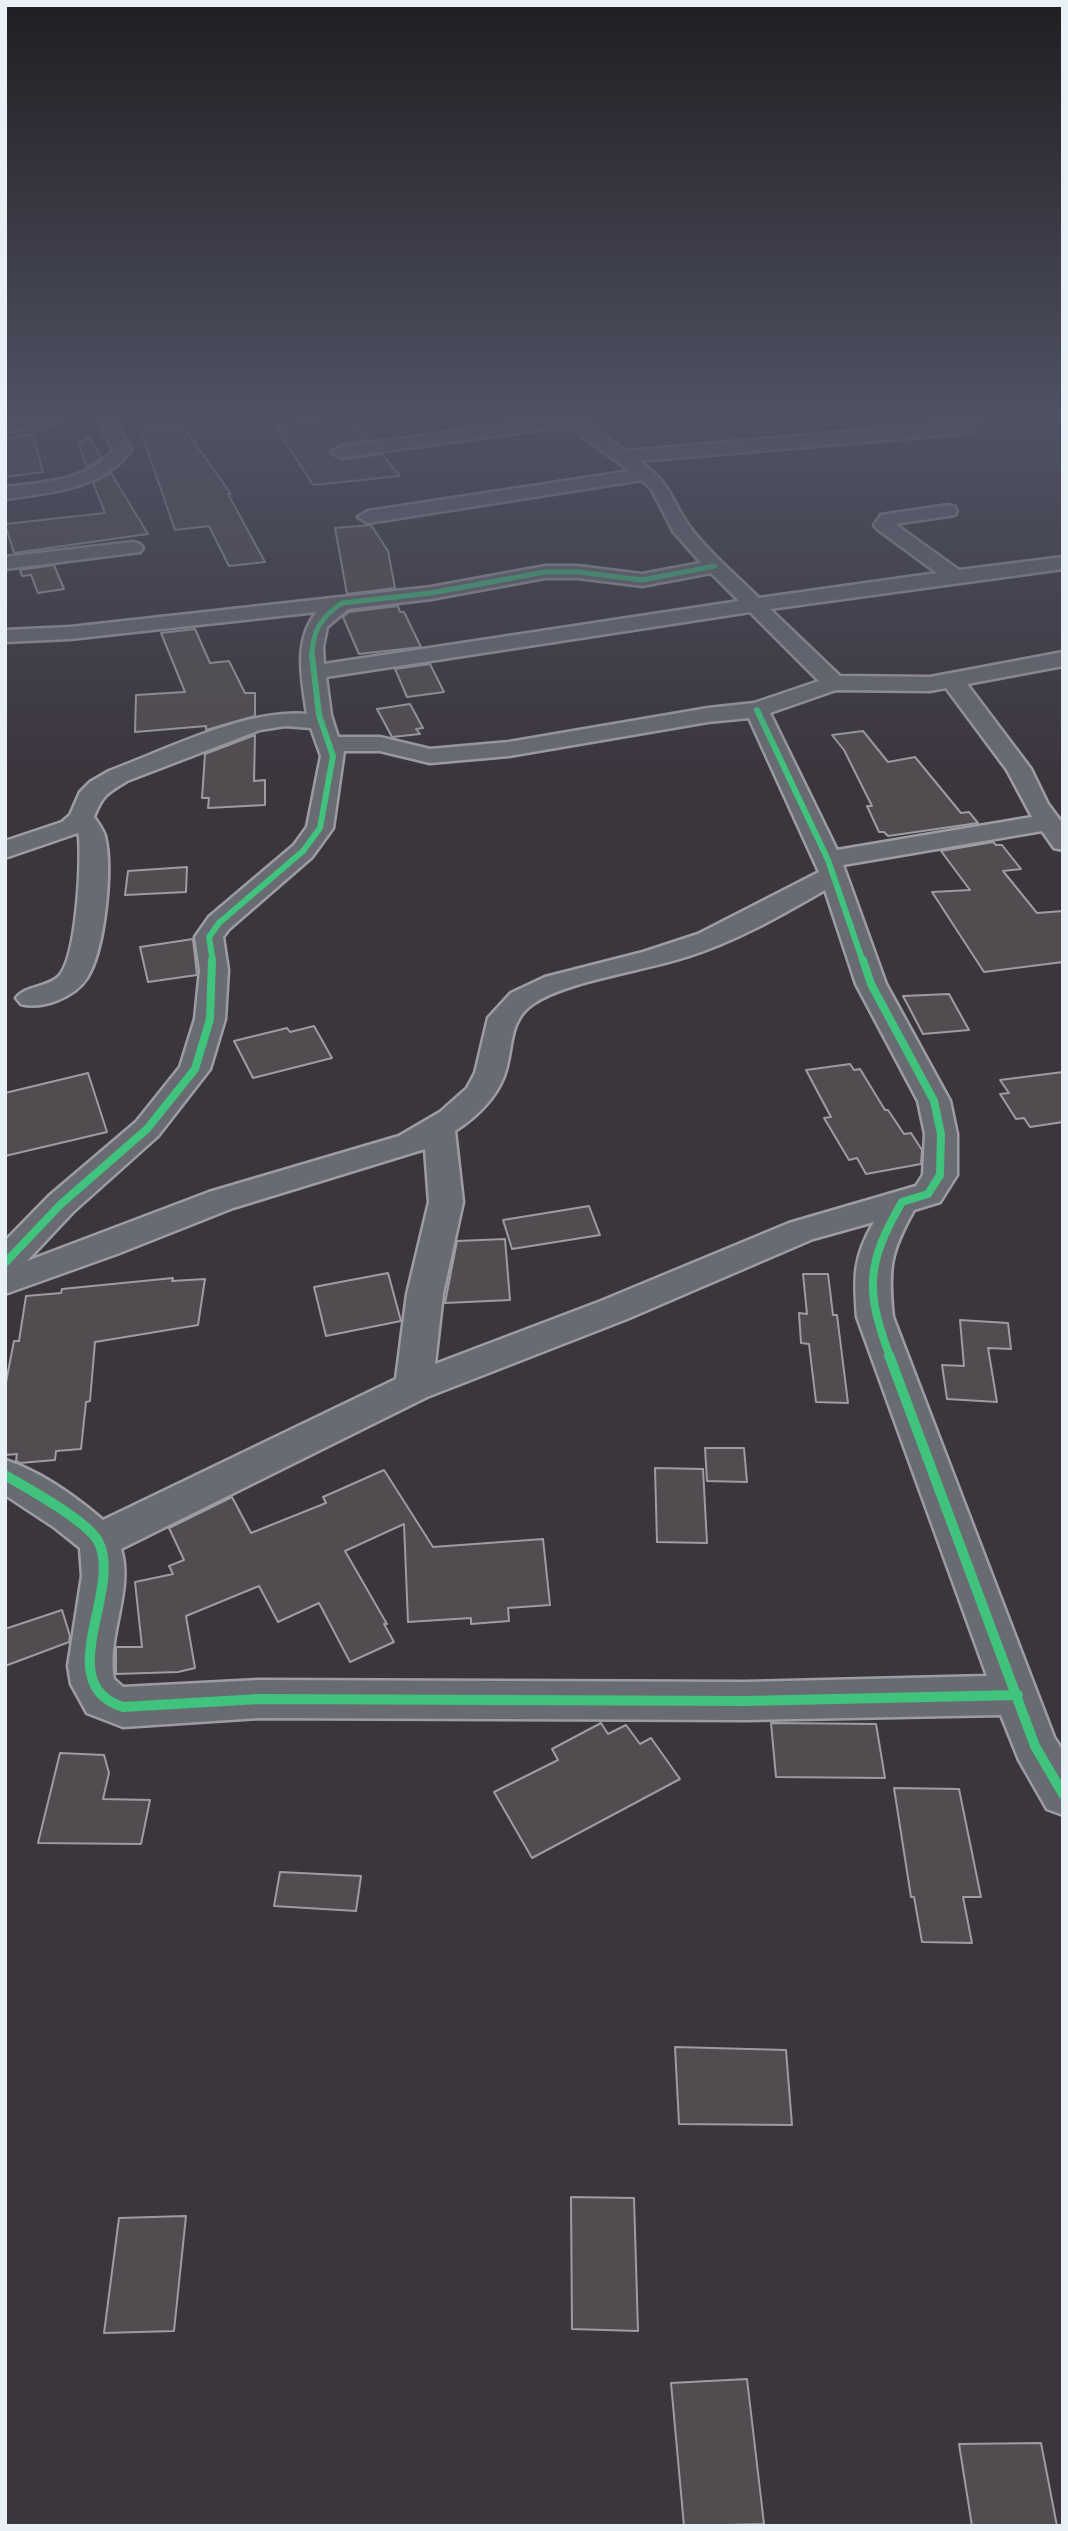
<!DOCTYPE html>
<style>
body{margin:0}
#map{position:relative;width:1068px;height:2531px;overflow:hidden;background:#3b363e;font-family:Kalam,sans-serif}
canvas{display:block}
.frame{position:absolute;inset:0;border:7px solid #e8f1f8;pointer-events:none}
</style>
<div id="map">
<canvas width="1068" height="2531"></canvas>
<div class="frame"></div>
</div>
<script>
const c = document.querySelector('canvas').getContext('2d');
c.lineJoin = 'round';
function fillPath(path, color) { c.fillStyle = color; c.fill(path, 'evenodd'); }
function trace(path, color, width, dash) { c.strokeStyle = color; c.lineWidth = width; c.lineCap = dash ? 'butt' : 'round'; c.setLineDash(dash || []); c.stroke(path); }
const building = new Path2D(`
 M321,420H354L370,440L340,445L331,450V454L341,460L382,454L400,476L313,485L275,426Z
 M182,425L231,494H228L265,562L229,566L209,526L175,530L140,429Z
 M33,434L43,472L5,477V439Z
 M89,437L102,458L87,467L78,443Z
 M111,473L148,534L14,553L5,524L105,513L93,483Z
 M371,525L388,551L395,588L347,594L335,528Z
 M54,565L64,589L38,593L31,575L22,576L20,570Z
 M398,606L400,612H404L421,647L359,654L343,617L349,612Z
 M195,629L210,663L229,661L245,693H255V716L206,730V726L135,732L136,695L185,692L161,633Z
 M430,664L444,692L407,697L395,669Z
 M410,704L423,728L416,729L420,734L392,737L377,709Z
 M863,731L888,762L915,757L961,813L969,812L978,823L888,836L884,832H879L867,806H872L844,750L832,735Z
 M255,735L254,781L265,780V805L208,808L209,798H202L205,754Z
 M993,842L996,845H1002L1021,869L1003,871L1037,913L1063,911V962L984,972L932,892L970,890L941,851Z
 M187,867L186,892L125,895L128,871Z
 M193,939L197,975L148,982L140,947Z
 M949,994L969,1030L923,1034L903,996Z
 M314,1026L332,1058L253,1078L234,1041L287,1028L290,1032Z
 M850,1064L854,1070L860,1069L885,1110H888L904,1134L911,1133L922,1150L921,1164L866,1174L857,1158L849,1160L824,1118L831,1117L806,1070Z
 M1063,1072V1122L1030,1127L1024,1118L1016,1119L1000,1094L1009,1093L1000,1080Z
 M88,1073L107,1132L5,1156V1093Z
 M589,1206L600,1235L512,1249L503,1220Z
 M505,1239L510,1300L445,1303L457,1241Z
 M388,1273L401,1321L326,1336L314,1287Z
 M803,1274H828L833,1315H837L848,1403L816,1402L809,1344L801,1343L799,1313L807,1314Z
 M173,1278L172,1281L205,1279L198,1325L95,1342L90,1401L86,1402L81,1449L56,1451L55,1460L20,1463L16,1461L17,1454L5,1455V1387L14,1341H19L26,1296L61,1293L62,1289Z
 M960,1320L1008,1323L1011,1349L988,1348L997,1402L947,1399L942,1365L964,1366Z
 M705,1448H744L747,1482L707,1481Z
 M655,1468L703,1469L707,1543L657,1542Z
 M384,1470L433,1547L543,1539L550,1605L508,1608L509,1621L471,1624V1618L408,1622L404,1524L345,1551L387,1624H384L394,1642L350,1662L319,1603L278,1622L259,1586L186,1616L195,1668L178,1672L116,1674V1647H142L135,1582L173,1574L169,1566L184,1560L169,1528L232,1497L251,1533L326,1503L323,1497Z
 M62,1610L70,1636L69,1642L5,1666V1629Z
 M601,1723L608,1734L626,1725L640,1744L651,1738L680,1779L532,1858L494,1792L558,1760L552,1749Z
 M771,1723L876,1724L885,1778L776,1777Z
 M60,1753L104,1755L109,1773L103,1799L150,1800L141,1844L38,1843Z
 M894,1788L959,1789L981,1897H963L972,1943L922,1942L914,1897H911Z
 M280,1872L361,1876L356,1911L274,1906Z
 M675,2047L786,2050L792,2125L679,2124Z
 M571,2197L634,2198L638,2331L572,2329Z
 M186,2216L174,2331L104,2333L119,2218Z
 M747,2379L764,2524L684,2526L671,2383Z
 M1041,2443L1057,2526H972L959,2444Z`);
fillPath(building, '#514c4f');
trace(building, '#9d9ca2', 2);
const street = new Path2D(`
 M17,420H61L53,425L5,432V422Z
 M98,420H115L131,450C104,489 49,493 5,499V487C39,483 91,480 113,450Z
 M533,420H582L626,451L982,420L971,431L957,434L639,461C672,484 669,497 689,526C709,553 736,575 759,598L937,573L877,529L874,525L881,515L948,505L955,507L957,511L955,515L895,524L959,570L1063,557V569L770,609L840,676L930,677L1063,652V666L967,684L1031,769L1048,804L1063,824V850L1054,848L1042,831L843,865L886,984L950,1101L957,1134V1175L940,1202L914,1210C890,1253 888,1268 893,1317L1054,1737L1063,1751V1815L1047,1809L1019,1760L1001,1715L746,1720L259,1718L123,1727L87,1713L71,1684L68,1666L82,1576L80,1548L55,1528L5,1495V1460C40,1471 76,1497 103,1520L396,1379L407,1294L429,1202L425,1149L233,1208L117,1254L5,1294V1241L49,1196L136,1122L180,1067L195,1019L200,970L195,937L209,917L294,845L307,827L321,756L311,728L285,726L260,730L127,781C107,793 102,796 94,817C98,823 103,829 105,836C113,868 105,950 87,978C75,997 42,1010 21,1004L16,998C26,985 47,988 59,976C77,956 81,865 79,837L78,833L5,858V841L62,822L70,815L80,792L90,782L109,771C168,749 245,709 307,714C302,680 293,640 317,612L70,639L5,642V630L70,627L431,587L545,566H578L642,574L701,563L673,531L652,490L642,480L368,523L358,517L368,511L630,471L568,426L341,457L332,452L341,447ZM711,573L739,601L324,664L323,647L327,627L348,609L431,599L545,578H578L642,586ZM750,612L819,681L754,703L708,708L509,742L430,749L380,737H338L331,715L326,677ZM946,688L1007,770L1032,817L837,850L770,713L836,690L930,691ZM749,718L819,872L698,934L643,952L545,977L511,993L488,1018L475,1073L467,1088L440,1112L399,1136L209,1192L27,1261L73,1212L158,1136L210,1069L225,1019L228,970L223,937L229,929L312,857L333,828L344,751H380L430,763L509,756L708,722ZM825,890L856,984L918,1101L925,1134L923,1175L916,1186L789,1223L601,1301L435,1364L443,1294L463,1202L455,1131C476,1117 495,1100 504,1076C514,1050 507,1022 533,1004C566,981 644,971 686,957C735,942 780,916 825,890ZM874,1222C853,1257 854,1278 857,1317L987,1676L746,1682L259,1680L123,1687L114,1679C106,1636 134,1590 121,1549L427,1397L627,1319L813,1239Z
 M133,542L140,544L143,548L140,552L5,569V557Z`);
trace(street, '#9d9ca2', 5);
fillPath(street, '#696b72');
trace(new Path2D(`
 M312,657C312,631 321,617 342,603L431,593L545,572H578L642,580L715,566`), '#40c37c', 5);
trace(new Path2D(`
 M757,710L828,860L863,962
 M213,962L209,937L219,923L303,851L320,828L333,756L319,715L312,655`), '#40c37c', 6);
trace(new Path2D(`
 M863,960L871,984L934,1101L941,1134L940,1175L928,1194L902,1202C866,1264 865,1290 890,1357
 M5,1263L61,1204L147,1129L195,1069L210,1019L212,960`), '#40c37c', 8);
trace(new Path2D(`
 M889,1355L1035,1746L1063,1794
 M5,1475C27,1488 86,1520 98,1541C124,1588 50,1684 123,1707L259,1699L746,1701L1018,1695`), '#40c37c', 10);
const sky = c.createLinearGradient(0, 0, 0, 774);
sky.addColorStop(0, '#201e22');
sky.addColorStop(0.54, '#4f5263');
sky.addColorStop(1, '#4f526300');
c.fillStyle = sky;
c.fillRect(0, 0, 1068, 774);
</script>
